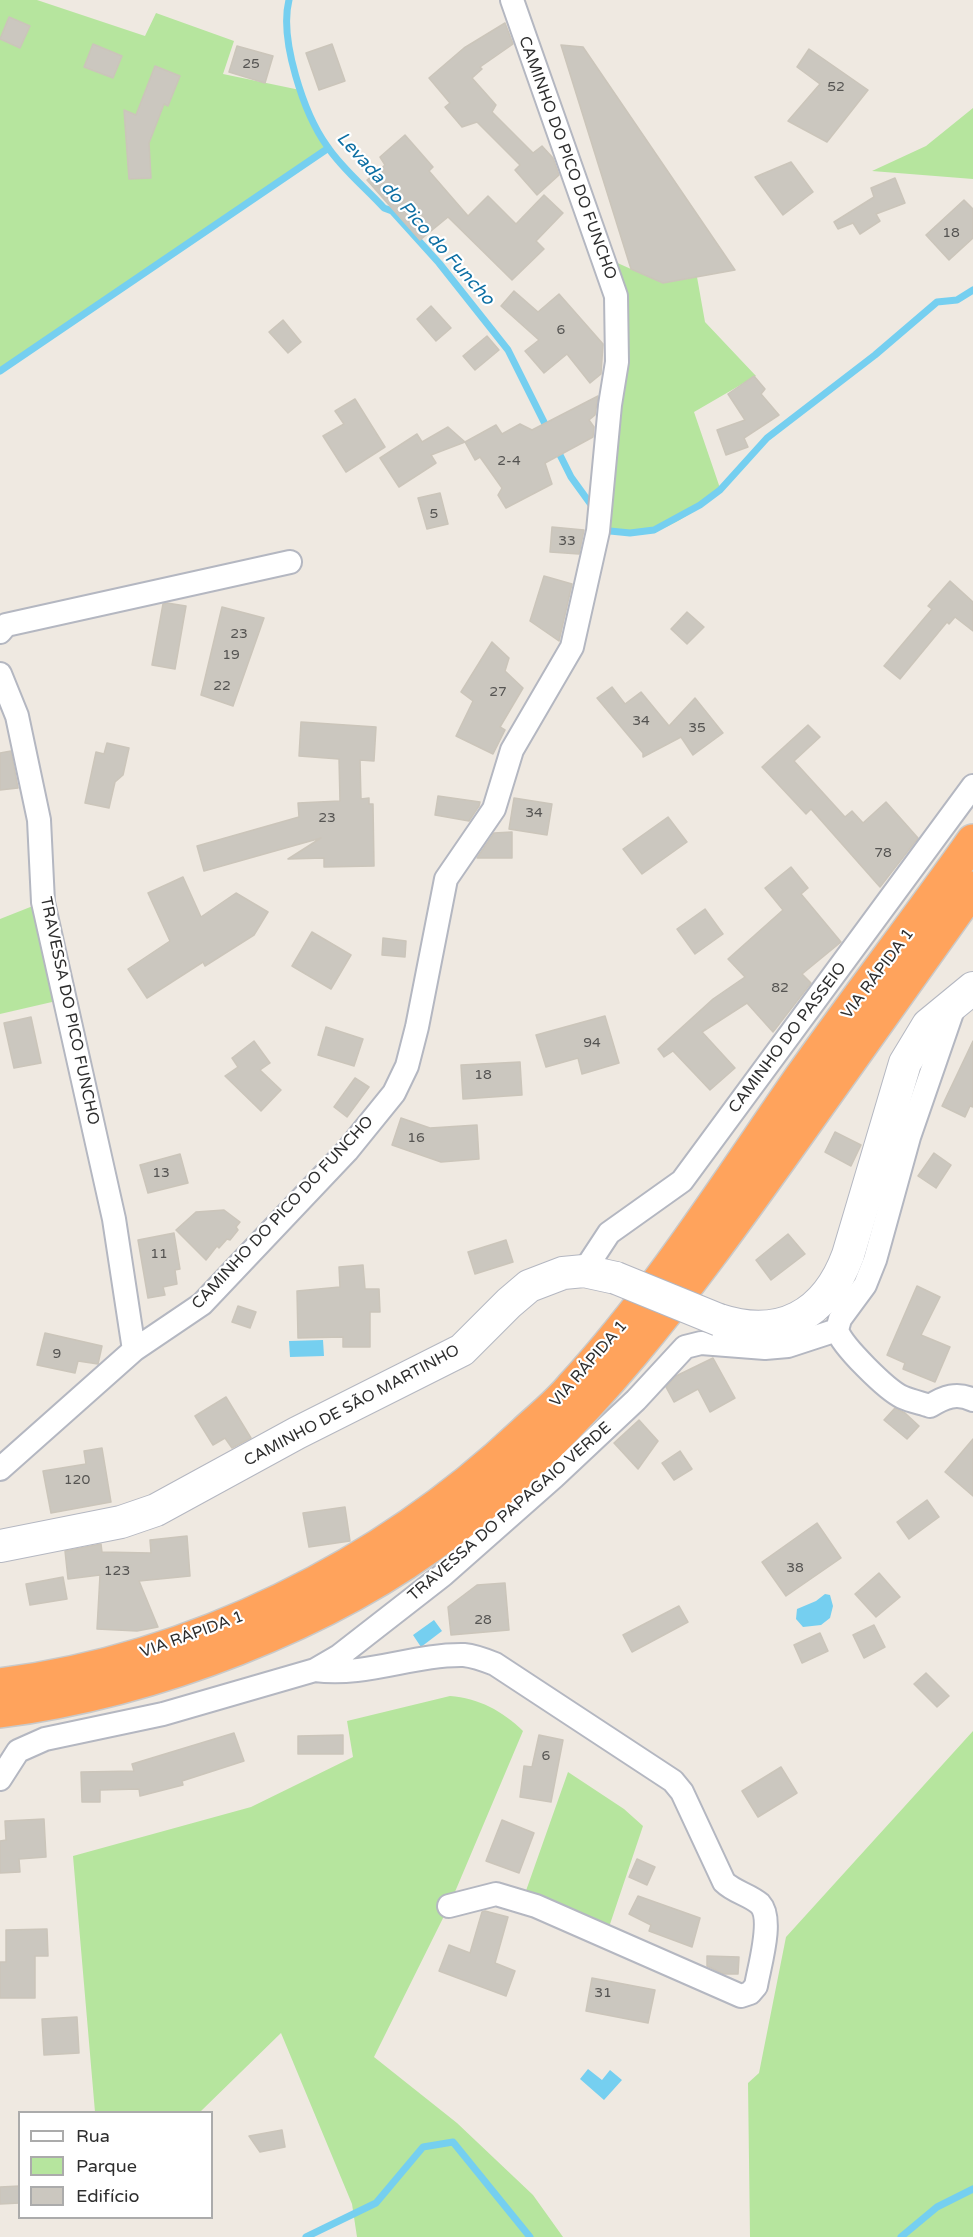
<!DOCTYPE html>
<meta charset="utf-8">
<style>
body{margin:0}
#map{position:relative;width:973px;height:2237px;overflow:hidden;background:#efe9e1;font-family:"Varela Round",sans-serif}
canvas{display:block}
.legend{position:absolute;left:18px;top:2111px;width:195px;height:108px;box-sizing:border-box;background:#fff;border:2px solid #ababab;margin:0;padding:8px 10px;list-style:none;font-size:18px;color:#2e2e2e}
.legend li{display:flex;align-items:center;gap:12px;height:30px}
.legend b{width:30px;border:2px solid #ababab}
</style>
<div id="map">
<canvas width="973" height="2237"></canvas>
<ul class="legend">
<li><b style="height:8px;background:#fff"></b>Rua</li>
<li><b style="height:16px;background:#b6e59e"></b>Parque</li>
<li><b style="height:16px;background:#cbc7bf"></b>Edifício</li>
</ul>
</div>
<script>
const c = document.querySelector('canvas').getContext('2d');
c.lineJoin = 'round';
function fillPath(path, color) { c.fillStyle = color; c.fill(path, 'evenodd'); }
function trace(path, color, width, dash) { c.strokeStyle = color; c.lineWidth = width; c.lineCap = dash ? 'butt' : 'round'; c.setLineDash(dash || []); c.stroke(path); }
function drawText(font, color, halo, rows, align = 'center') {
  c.font = font + ' "Varela Round",sans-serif'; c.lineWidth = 4.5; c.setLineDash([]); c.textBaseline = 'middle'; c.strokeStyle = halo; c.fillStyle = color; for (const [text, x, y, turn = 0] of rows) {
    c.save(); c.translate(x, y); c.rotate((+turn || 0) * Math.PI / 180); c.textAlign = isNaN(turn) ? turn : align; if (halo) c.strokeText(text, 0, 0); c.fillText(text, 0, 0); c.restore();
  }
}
fillPath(new Path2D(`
 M0,0H37L145,36L156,13L234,41L223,74L300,90L310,117L326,148L0,368Z
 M973,108V179L872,171L926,146Z
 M604,257L631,269L697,277L705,322L756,376L694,412L721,491C702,505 677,525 653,532C635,537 616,533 598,531L610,405Z
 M43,902L65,999L0,1014V919Z
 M450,1696C478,1698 503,1711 523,1731L449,1906L374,2057L457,2123L533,2195L563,2237H357L352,2204L281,2033L200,2112H95L73,1856L251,1807L353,1757L347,1721Z
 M973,1731V2237H750L748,2083L759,2073L786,1937Z
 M568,1772L624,1809L643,1826L606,1936L522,1902Z`), '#b6e59e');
fillPath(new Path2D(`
 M323,1340L324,1356L290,1357L289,1341Z
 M825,1594L830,1595L833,1606L830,1618L821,1625L803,1627L796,1619L797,1609L816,1601Z
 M434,1620L442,1631L421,1647L413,1635Z
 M588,2069L602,2080L610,2070L622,2080L604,2100L580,2079Z`), '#75cff0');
trace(new Path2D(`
 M289,0C279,39 304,114 327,146C342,169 366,188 384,208L392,211L439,263L508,350L549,432
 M0,371L327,149
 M556,447L571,477L592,506
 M610,531L630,533L654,530L700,505L720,490L767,438L875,355L937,302L957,300L973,290
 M306,2237L376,2203L423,2147L453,2142L530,2237
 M901,2237L937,2207L973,2189`), '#75cff0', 7);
const building = new Path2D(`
 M9,17L30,26L20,48L0,39Z
 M505,23L513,44L480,67L482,69L472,78L496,105L492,112L533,153L542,146L553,158L559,175L537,195L515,170L520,165L477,122L462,127L445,107L450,103L429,78L464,48Z
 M93,44L122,56L113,78L84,67Z
 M332,44L345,81L319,90L306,53Z
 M561,45L583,47L735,270L663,283L631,269Z
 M237,46L273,56L265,83L229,72Z
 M809,49L868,90L827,142L788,121L820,84L797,67Z
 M155,66L180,76L168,106L164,104L149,143L151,178L129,179L124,110L136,115Z
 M405,135L433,167L429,171L468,216L488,196L516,224L544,195L563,213L536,241L544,249L512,280L448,217L420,240L367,180L385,165L380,157Z
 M791,162L813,192L783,215L755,177Z
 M895,178L905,203L876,214L880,221L860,234L853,223L838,229L834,222L874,197L871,188Z
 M964,200L973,209V238L949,260L926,235Z
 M514,291L538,312L559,294L603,344L601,374L590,383L567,354L544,373L525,351L539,340L501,306Z
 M431,306L451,328L436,341L417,319Z
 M283,320L301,342L288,353L269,332Z
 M487,336L499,350L475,370L463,356Z
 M754,376L765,389L761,394L779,415L744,438L748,447L726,455L717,430L745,420L728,394Z
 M598,396L595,415L589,420L594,427L593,437L545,463L552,484L506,508L498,495L502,488L480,457L475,460L465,442L496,425L502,434L520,424L532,430Z
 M355,399L385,447L346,472L323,436L344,424L335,411Z
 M448,427L465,442L431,455L436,463L399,487L380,458L417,434L422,442Z
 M440,493L448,524L427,529L418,498Z
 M552,527L584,530L579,554L550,552Z
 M544,576L572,584L559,641L530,621Z
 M950,581L973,602V631L955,617L949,624L947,622L900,679L884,666L932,609L928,606Z
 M167,603L186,606L175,669L152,665L163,604Z
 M222,607L264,618L233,706L201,695Z
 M687,612L704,627L687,644L671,629Z
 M492,642L509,658L505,671L523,688L500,727L505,730L493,754L456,736L473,701L461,692Z
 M612,687L625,704L641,692L669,726L695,698L723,733L693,755L681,737L643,757V753L597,698Z
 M301,722L376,727L374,761L360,760L361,799L369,798V804H373L374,866L324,867V858L288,859L321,838L204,871L197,846L299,817L298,803L340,801L339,759L299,756Z
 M808,725L820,737L794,761L845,817L852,811L863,823L886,802L918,838L880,887L811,809L806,814L762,767Z
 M107,743L129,748L123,775L115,782L109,808L85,803L96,752L104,754Z
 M11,751L18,788L0,790V753Z
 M438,796L480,802L479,806L469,821L435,815Z
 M514,798L552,804L547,835L509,829Z
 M668,817L687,842L642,874L623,849Z
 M512,832V858H477L494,833Z
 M791,867L808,888L801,894L841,942L802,974L811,983L773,1032L747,1003L702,1032L735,1068L710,1090L673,1051L664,1057L658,1049L713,999L745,977L728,959L783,910L765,888Z
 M183,877L201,917L236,893L268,912L254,935L205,966L203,962L147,998L128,969L170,941L148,893Z
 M705,909L723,934L695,954L677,929Z
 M312,932L351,955L331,989L292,966Z
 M383,938L406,941L405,957L382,955Z
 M605,1016L619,1063L582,1074L578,1058L546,1067L536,1035Z
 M31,1017L41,1063L14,1068L4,1023Z
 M326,1027L363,1039L354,1066L318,1055Z
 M254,1041L270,1063L260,1070L281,1090L261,1111L225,1076L238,1067L232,1058Z
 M973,1041V1107L970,1106L965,1117L942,1106Z
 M520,1062L522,1095L463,1099L461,1065Z
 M355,1078L369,1087L347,1117L334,1107Z
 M401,1118L430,1128L477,1125L479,1159L441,1162L392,1145Z
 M835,1132L861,1145L851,1166L825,1152Z
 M934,1153L951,1165L936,1188L918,1176Z
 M180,1154L188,1183L148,1193L140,1165Z
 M224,1210L240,1222L236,1227L238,1230L230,1240L227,1239L219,1248L217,1246L206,1260L176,1230L196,1212Z
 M174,1233L180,1269L175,1270L177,1284L163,1287L165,1295L148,1298L138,1240Z
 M788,1234L805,1254L771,1280L756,1260Z
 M506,1240L513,1262L475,1274L468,1252Z
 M363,1265L365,1289H379L380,1312H370V1347H343V1337L298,1338L297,1291L340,1287L339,1267Z
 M917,1286L940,1297L921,1335L950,1347L935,1382L903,1369L905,1363L887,1355Z
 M238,1306L256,1312L250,1328L232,1322Z
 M45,1333L102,1346L98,1364L78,1361L75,1373L37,1365Z
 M713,1358L735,1398L710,1412L698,1389L674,1402L666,1387L676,1376Z
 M226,1397L251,1438L232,1448L225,1438L213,1445L195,1416Z
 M895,1408L905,1413L919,1426L907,1439L884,1420Z
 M639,1420L658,1441L638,1469L614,1443Z
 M973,1439V1496L945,1472Z
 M102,1448L111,1502L51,1513L43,1471L86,1464L84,1451Z
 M680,1451L692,1469L674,1480L662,1463Z
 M927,1500L939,1517L909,1539L897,1522Z
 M345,1507L350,1541L309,1547L303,1513Z
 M817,1523L841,1558L786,1596L762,1562Z
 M187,1536L190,1576L139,1581L158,1627L137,1631L97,1629L100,1575L68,1579L65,1551L101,1544L102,1552L151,1553L150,1540Z
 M879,1573L900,1597L876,1617L855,1594Z
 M63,1577L67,1599L30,1605L26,1584Z
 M505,1583L509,1630L451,1635L448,1607L477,1585Z
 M679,1606L688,1622L632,1652L623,1635Z
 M874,1625L885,1647L864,1658L853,1635Z
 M820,1633L828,1651L802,1663L794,1645Z
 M926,1673L949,1696L937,1707L914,1684Z
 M234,1733L244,1761L182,1781L183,1785L140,1796L139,1789L100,1790V1802H82L81,1772L134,1771L132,1764Z
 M343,1735V1754H298V1736Z
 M539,1735L563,1740L551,1802L520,1797L524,1766L532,1767Z
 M781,1767L797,1793L758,1817L742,1791Z
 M44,1819L46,1857L19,1859L20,1872L0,1873V1841L6,1840L5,1821Z
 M502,1820L534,1833L519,1873L486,1861Z
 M637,1859L655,1867L647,1885L629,1877Z
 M638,1896L700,1918L692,1947L649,1931L651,1925L629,1914Z
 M485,1911L508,1917L495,1963L515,1971L506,1996L439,1971L449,1945L470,1953L482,1912Z
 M47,1929L48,1956H35V1998H0V1962H6V1930Z
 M707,1956L739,1957L738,1974H724L707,1966Z
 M592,1978L655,1990L648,2023L586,2011Z
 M77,2017L79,2053L44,2055L42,2019Z
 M282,2130L285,2147L260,2152L249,2136Z
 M20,2186V2203L0,2204V2187Z`);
fillPath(building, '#cbc7bf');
trace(building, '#cbc5ba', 1.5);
const street = new Path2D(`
 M0,632L6,625L290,562
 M0,674L17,716L39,820L43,902L114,1219L134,1350
 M584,1271L609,1233L682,1181L973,786
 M837,1330L840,1319L865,1285L875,1260L909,1137L956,1001
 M837,1330C842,1346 887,1390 902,1397C911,1401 921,1403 930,1406C944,1397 957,1392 973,1400
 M0,1469L134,1350L202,1304L347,1151L394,1093L407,1066L417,1027L446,879L494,809L512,750L572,647L598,531L610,405L617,362L616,296L512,0
 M315,1670C366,1677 413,1654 464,1655C474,1656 485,1660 495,1664L673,1781L682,1792L724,1882C734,1892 750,1895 760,1904C774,1919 759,1967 756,1986L750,1993L741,1996L536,1906L496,1894L449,1906
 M0,1779L18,1751L45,1739L163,1714L315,1670L339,1656L443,1575L554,1477L636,1400L685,1347L701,1343L765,1348L788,1346L837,1330`);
const secondary = new Path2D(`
 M719,1320C780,1340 826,1315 848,1255L905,1063L928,1025L973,988
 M0,1546L121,1522L156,1510L297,1433L462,1350L509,1303L529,1286L563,1273L584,1271L616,1278`);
const highway = new Path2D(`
 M0,1685C194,1660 382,1567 524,1433C540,1418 558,1404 572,1387C658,1293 727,1184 799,1080C856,999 916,922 973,841
 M0,1711C153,1691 329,1625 452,1530C587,1426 686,1290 784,1153C847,1064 910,976 973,888`);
trace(street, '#b4b7c1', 26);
trace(secondary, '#b4b7c1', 34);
trace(highway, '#c9c9c9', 36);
trace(street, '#fff', 22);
trace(secondary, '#fff', 32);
trace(highway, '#ffa35c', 33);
const secondaryBridge = new Path2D(`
 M616,1278L719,1320`);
trace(secondaryBridge, '#b4b7c1', 34, []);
trace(secondaryBridge, '#fff', 32);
drawText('14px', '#555452', null, [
 ["25",251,64],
 ["52",836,87],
 ["18",951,233],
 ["6",561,330],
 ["2-4",509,461],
 ["5",434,514],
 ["33",567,541],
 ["23",239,634],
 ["19",231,655],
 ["22",222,686],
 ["27",498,692],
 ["34",641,721],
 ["35",697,728],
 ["34",534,813],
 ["23",327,818],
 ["78",883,853],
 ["82",780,988],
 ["94",592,1043],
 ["18",483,1075],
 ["16",416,1138],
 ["13",161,1173],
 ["11",159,1254],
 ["9",57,1354],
 ["120",77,1480],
 ["38",795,1568],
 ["123",117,1571],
 ["28",483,1620],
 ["6",546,1756],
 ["31",603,1993]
]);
drawText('16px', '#2e2e2e', '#fff', [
 ["CAMINHO DO PICO DO FUNCHO",567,158,70],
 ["VIA RÁPIDA 1",878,974,-53],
 ["TRAVESSA DO PICO FUNCHO",69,1011,78],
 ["CAMINHO DO PASSEIO",788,1038,-53],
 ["CAMINHO DO PICO DO FUNCHO",283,1213,-47],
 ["VIA RÁPIDA 1",589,1364,-49],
 ["CAMINHO DE SÃO MARTINHO",352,1406,-28],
 ["TRAVESSA DO PAPAGAIO VERDE",510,1512,-41],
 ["VIA RÁPIDA 1",192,1635,-20]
]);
drawText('italic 18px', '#0d6fa3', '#fff', [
 ["Levada do Pico do Funcho",415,219,48]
]);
</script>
